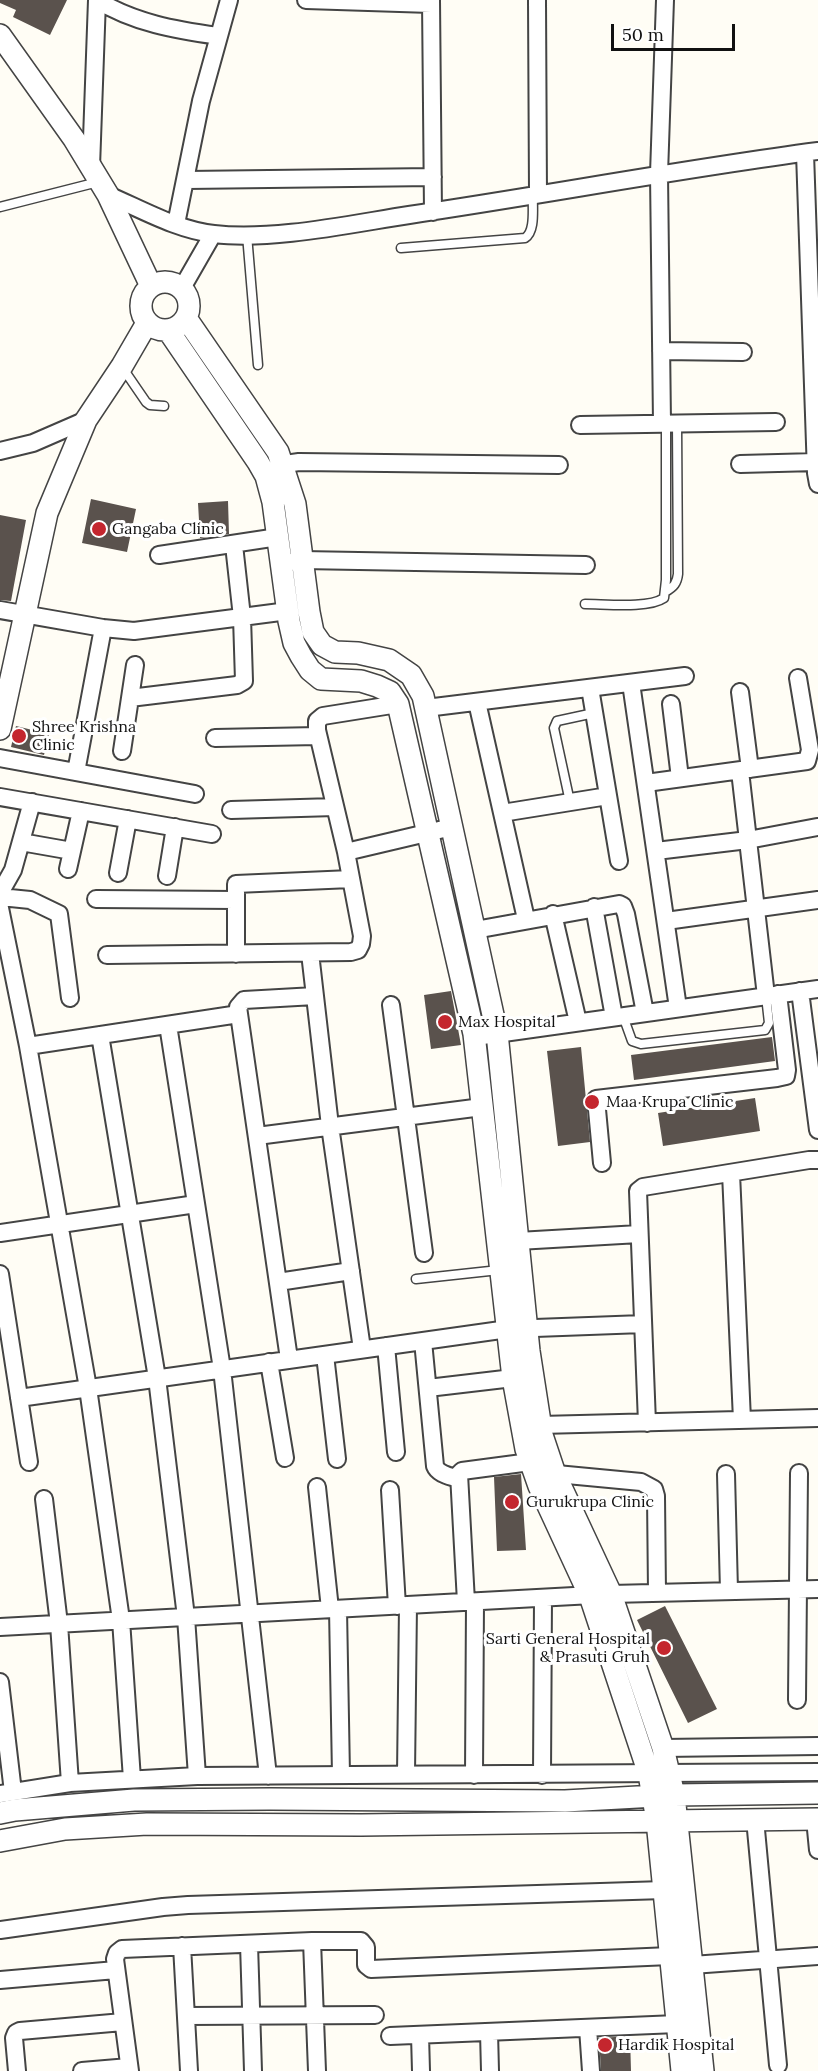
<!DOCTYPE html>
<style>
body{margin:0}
#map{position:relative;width:818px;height:2071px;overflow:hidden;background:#fffdf5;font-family:Lora,serif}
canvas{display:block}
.scale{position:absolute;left:611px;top:24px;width:124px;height:27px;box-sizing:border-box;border:3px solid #111;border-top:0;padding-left:8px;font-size:18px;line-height:21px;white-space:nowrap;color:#111;-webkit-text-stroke:4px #fff;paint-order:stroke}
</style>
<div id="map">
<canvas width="818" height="2071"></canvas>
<div class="scale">50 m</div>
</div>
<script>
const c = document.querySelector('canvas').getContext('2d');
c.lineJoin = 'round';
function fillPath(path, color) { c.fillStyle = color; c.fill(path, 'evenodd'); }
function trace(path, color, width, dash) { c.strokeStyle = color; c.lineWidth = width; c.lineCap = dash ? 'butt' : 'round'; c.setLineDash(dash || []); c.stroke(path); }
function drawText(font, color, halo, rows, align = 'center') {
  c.font = font + ' Lora,serif'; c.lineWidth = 6; c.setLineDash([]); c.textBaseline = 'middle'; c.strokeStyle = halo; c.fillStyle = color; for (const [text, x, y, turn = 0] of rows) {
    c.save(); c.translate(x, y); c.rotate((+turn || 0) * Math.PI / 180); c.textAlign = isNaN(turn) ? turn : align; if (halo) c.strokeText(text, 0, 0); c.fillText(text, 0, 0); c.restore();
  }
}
fillPath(new Path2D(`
 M0,0H67L50,35L13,17L16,10L0,3Z
 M91,499L136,509L127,552L82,543Z
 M228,501L229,534L200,538L198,503Z
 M0,515L26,520L11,601L0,600Z
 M16,726L49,734L44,755L11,747Z
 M451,991L461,1045L431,1049L424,995Z
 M772,1037L775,1061L634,1080L631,1055Z
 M581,1047L590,1142L558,1146L547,1051Z
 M755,1098L760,1131L663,1146L658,1113Z
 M521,1474L526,1550L497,1551L494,1477Z
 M665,1606L717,1709L688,1723L637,1620Z
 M630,2036L631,2071H601L599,2038Z`), '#5a524d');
const service = new Path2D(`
 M0,207L98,182
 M247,235L258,365
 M401,248L525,238C536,231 532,207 533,195
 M122,367L146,402L150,405L164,406
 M665,592C674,587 677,583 678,574L677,423
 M585,604C605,604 648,609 664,598L666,580V423
 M570,802L554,728L557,721L594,713
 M623,1016L632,1041L641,1044L765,1030L769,1023L766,996
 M416,1279L499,1270`);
const minor = new Path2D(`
 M97,0C134,23 176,30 218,36
 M306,0L431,4
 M431,0L433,212
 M537,0L538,194
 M805,153L816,473L818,484
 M91,167L97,0
 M187,180L433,177
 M108,195C141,209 177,230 214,234C272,241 350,224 409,215C545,195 681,169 818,151
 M176,224L201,101L229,0
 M182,288L213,234
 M661,351L743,352
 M662,423L659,174L665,0
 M580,425L776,422
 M0,451L33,443L86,420
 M740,464L816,462
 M275,471L285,464L299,462L559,465
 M159,555L278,537
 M291,562L302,560L586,565
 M0,610L103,628L134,631L288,611
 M631,683L678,1008
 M590,688L619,861
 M740,692L750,769
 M130,698L237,685L244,681L242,617L234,545
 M477,702L526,919
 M671,704L680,778
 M426,708L685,676
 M215,738L318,736
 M122,751L135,665
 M0,758L195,794
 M740,771L766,996
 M76,772L103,628
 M646,783L807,761L810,750L798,678
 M0,797L212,834
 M231,810L335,807
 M502,813L608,796
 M21,842L72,851
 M656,851L748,840L817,827
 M346,852L452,827
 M68,869L81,811
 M118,873L128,819
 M167,876L175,827
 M0,893L13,870L32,802
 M0,897L30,900L59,914L70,998
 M96,899L236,900
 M594,907L614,1017
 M0,908L28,1046L88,1388L121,1620L132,1779
 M553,914L578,1022
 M666,921L818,900
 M475,930L619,904L623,906L626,914L645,1013
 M310,953L330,1126L362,1349
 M236,954V884L351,879
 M107,955L351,952L358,950L361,944L362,936L346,852L317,730V721L323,716L398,704
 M800,991L818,1130
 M391,1005L424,1253
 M168,1025L222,1369L268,1776
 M100,1035L157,1378L186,1617L197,1776
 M475,1037L818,989
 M28,1046L239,1014
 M257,1136L482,1107
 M602,1163L596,1099L777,1078L786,1076L787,1070L778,994
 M731,1173L742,1420
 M0,1233L196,1204
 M518,1241L639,1234
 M0,1274L29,1462
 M278,1282L351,1271
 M423,1341L435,1466C438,1474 450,1476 458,1479
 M386,1346L396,1452
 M325,1355L337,1459
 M289,1359L238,1007L244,1000L315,996
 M269,1362L285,1458
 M428,1388L513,1378
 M19,1398L508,1329L643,1324
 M647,1423L638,1191L643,1187L809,1160H818
 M540,1425L818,1418
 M546,1473L641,1482L654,1489L656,1496L657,1593
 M726,1474L729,1591
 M317,1487L330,1609
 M390,1490L397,1606
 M44,1499L59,1624L70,1783
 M466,1602L459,1474L462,1471L530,1462
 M338,1609L341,1775
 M0,1627L611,1594L818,1589
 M0,1682L13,1792
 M797,1700L799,1473
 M663,1748L818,1746
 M406,1774L408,1605
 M474,1775L475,1602
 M542,1775L543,1598
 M0,1794L70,1783L197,1776L818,1772
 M755,1819L778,2065
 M815,1819L818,1850
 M0,1930L163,1907L188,1905L664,1890
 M312,1941L317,2071
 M249,1944L253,2071
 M182,1946L189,2071
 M692,1965L818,1956
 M0,1980L116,1970
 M186,2016L375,2015
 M588,2028L591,2071
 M489,2032L490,2071
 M420,2035L421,2071
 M390,2036L677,2024
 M17,2071L14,2038L16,2033L20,2031L123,2022
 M82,2071L129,2067
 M130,2071L115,1959L117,1953L122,1949L312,1941H361L366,1947V1965L371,1969L670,1956`);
const tertiary = new Path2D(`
 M0,35L74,139L108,195L151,286
 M141 306a24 24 0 1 1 48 0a24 24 0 1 1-48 0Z
 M186,318L278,452L295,504L309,612L313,632L322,645L335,652L358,653L389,660L411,675L423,696L497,1033L529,1351L542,1435L555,1474L611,1594L663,1748L674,1795L703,2071
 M168,330L258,462L266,476L273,502L289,621L294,643L301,656L310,670L321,679L361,681L377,686L390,692L398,704L474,1034L513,1378L526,1449L539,1486L590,1596L649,1774L657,1821L682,2071
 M0,729L47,513L86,420L122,366L147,323
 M0,1813L15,1810L134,1800L270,1799L565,1801L674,1795L818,1793
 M0,1841L65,1829L147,1824L361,1825L818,1819`);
trace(service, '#444', 11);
trace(minor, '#444', 20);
trace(tertiary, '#444', 24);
trace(service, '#fff', 8);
trace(minor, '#fff', 16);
trace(tertiary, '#fff', 21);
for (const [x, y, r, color] of [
 [99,529,8,"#c4262e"],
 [19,736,8,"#c4262e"],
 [445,1022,8,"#c4262e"],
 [592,1102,8,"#c4262e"],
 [512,1502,8,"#c4262e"],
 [664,1648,8,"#c4262e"],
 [605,2045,8,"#c4262e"]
]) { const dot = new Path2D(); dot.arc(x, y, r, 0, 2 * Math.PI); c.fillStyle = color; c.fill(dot); trace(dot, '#fff', 2); }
drawText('16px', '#111', '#fff', [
 ["Gangaba Clinic",112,529],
 ["Shree Krishna",32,727],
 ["Clinic",32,745],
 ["Max Hospital",458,1022],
 ["Maa Krupa Clinic",606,1102],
 ["Gurukrupa Clinic",526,1502],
 ["Sarti General Hospital",650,1639,"right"],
 ["& Prasuti Gruh",650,1657,"right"],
 ["Hardik Hospital",618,2045]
], 'left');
</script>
